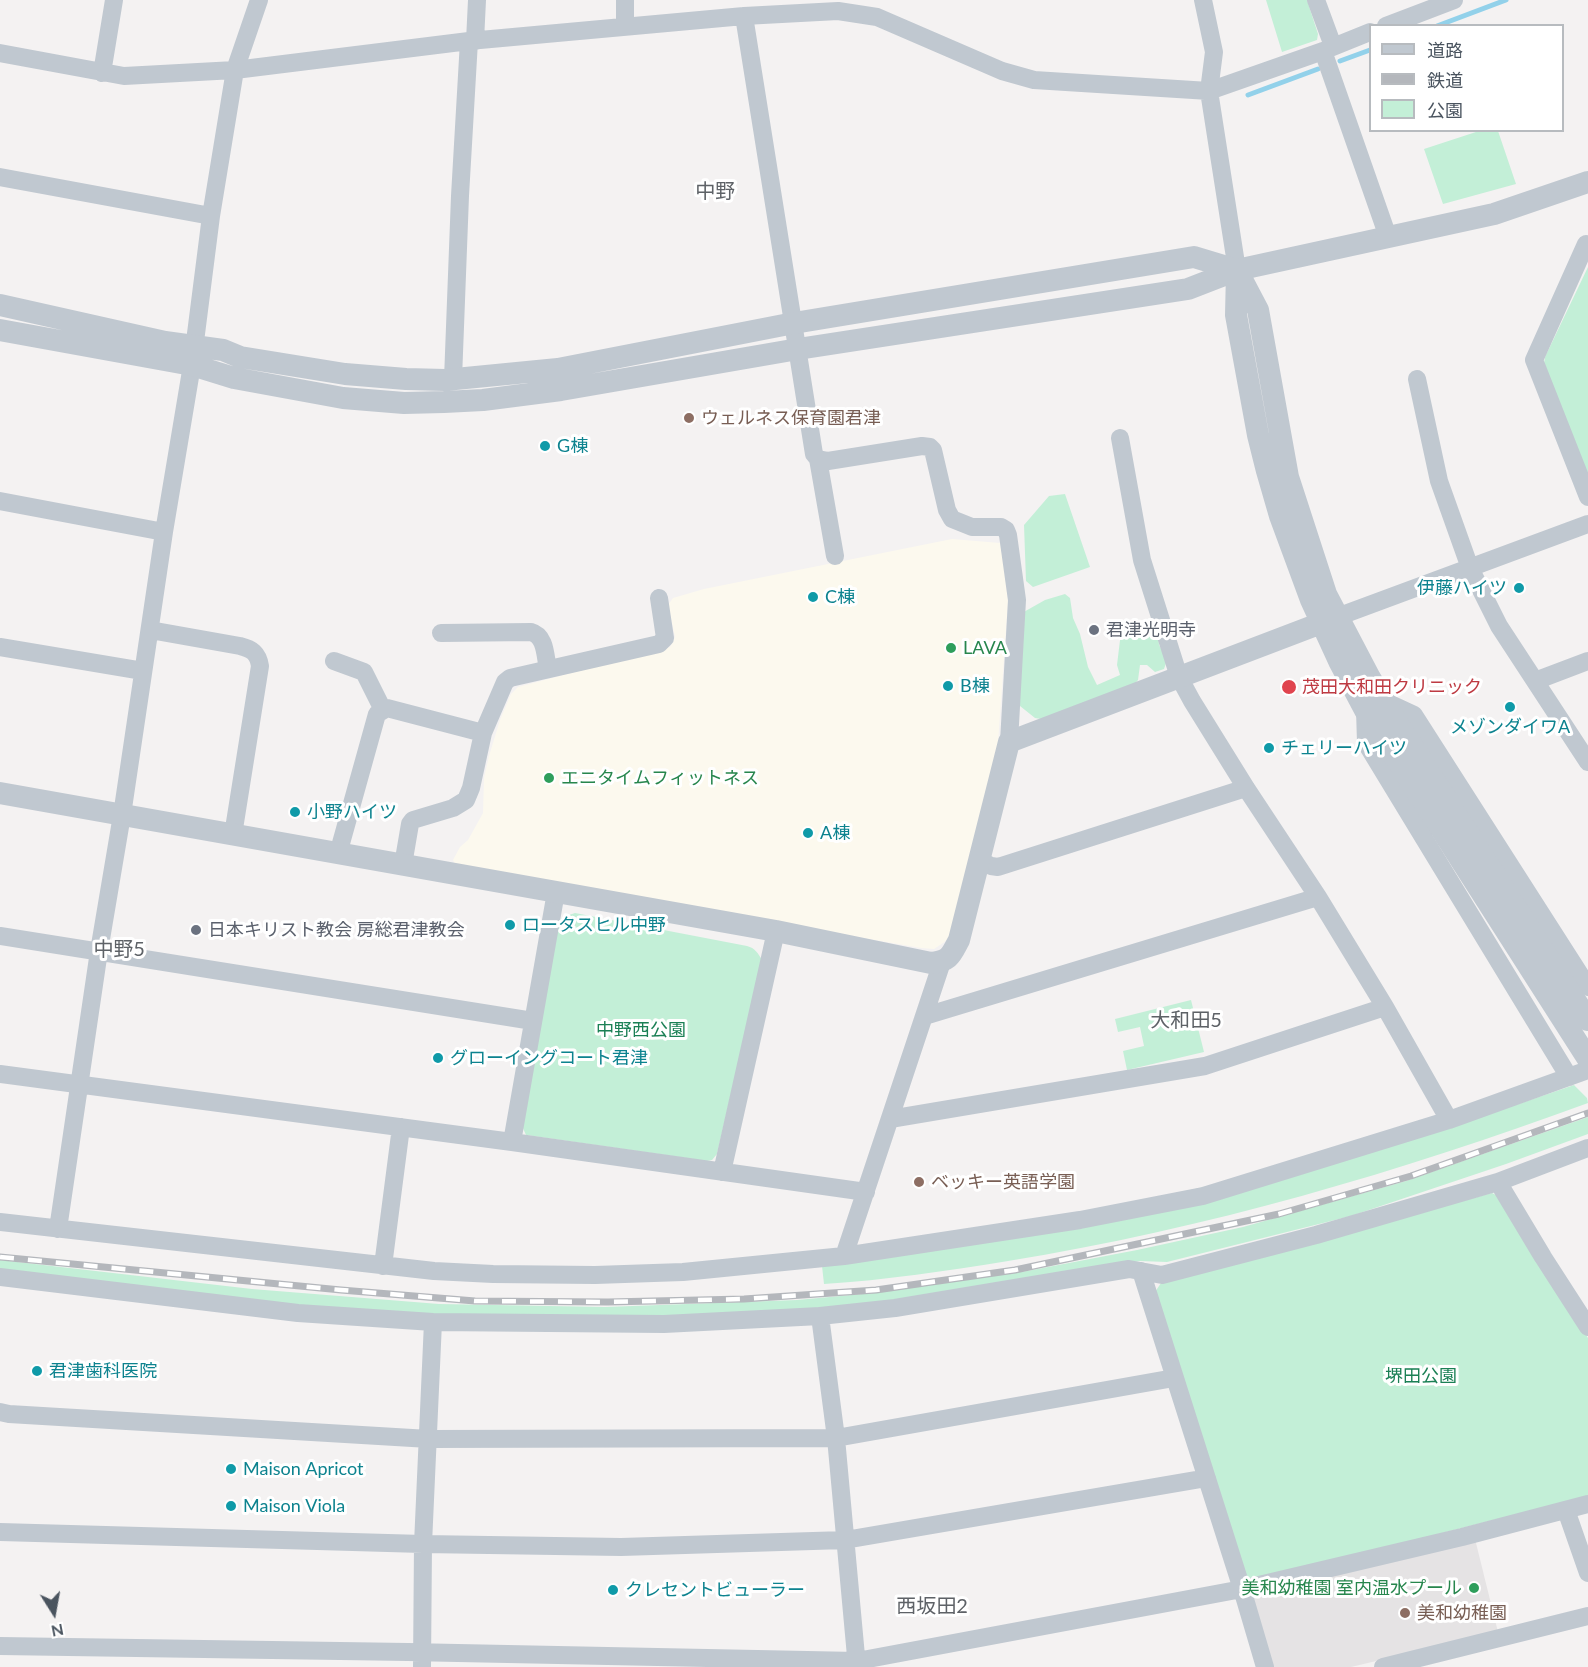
<!DOCTYPE html>
<meta charset="utf-8">
<style>
body{margin:0}
#map{position:relative;width:1588px;height:1667px;overflow:hidden;background:#f4f2f2;font-family:Lato,"Noto Sans JP",sans-serif}
canvas{display:block}
.legend{position:absolute;left:1369px;top:24px;width:195px;height:108px;box-sizing:border-box;background:#fff;border:2px solid #b7bbbf;margin:0;padding:8px 10px;list-style:none;font-size:18px;color:#4a545f}
.legend li{display:flex;align-items:center;gap:12px;height:30px}
.legend b{width:30px;border:2px solid #b7bbbf}
.north{position:absolute;left:24px;top:1583px;width:60px;height:60px;-webkit-text-stroke:4px #fff;paint-order:stroke;rotate:169deg;font-size:16px;font-weight:700;line-height:24px;text-align:center;color:#4a545f}
.north::after{content:'';display:block;margin:auto;width:21px;height:27px;background:#4a545f;clip-path:polygon(50% 0,100% 100%,50% 72%,0 100%)}
</style>
<div id="map">
<canvas width="1588" height="1667"></canvas>
<ul class="legend">
<li><b style="height:8px;background:#c0c8d0"></b>道路</li>
<li><b style="height:8px;background:#b4b7bc"></b>鉄道</li>
<li><b style="height:16px;background:#c3efd7"></b>公園</li>
</ul>
<div class="north">N</div>
</div>
<script>
const c = document.querySelector('canvas').getContext('2d');
c.lineJoin = 'round';
function fillPath(path, color) { c.fillStyle = color; c.fill(path, 'evenodd'); }
function trace(path, color, width, dash) { c.strokeStyle = color; c.lineWidth = width; c.lineCap = dash ? 'butt' : 'round'; c.setLineDash(dash || []); c.stroke(path); }
function drawText(font, color, halo, rows, align = 'center') {
  c.font = font + ' Lato,"Noto Sans JP",sans-serif'; c.lineWidth = 6; c.setLineDash([]); c.textBaseline = 'middle'; c.strokeStyle = halo; c.fillStyle = color; for (const [text, x, y, turn = 0] of rows) {
    c.save(); c.translate(x, y); c.rotate((+turn || 0) * Math.PI / 180); c.textAlign = isNaN(turn) ? turn : align; if (halo) c.strokeText(text, 0, 0); c.fillText(text, 0, 0); c.restore();
  }
}
fillPath(new Path2D(`
 M952,539L1000,543L1004,565L1008,602L998,743L950,937L943,943L934,949L921,948L456,867L453,860L460,847L468,840L483,813L484,778L489,756L500,720L511,694L518,687L670,647L675,637L668,605L673,598L704,589Z`), '#fcf9ee');
fillPath(new Path2D(`
 M1475,1539L1498,1632L1351,1667H1272L1252,1600L1260,1593Z`), '#e5e3e4');
fillPath(new Path2D(`
 M1266,0H1307L1318,34L1317,40L1282,52Z
 M1479,131H1498L1516,184L1443,204L1424,149Z
 M1588,267V480L1544,363L1545,357Z
 M1065,494L1090,567L1033,587L1026,581L1024,525L1049,496Z
 M1065,594L1070,598L1073,618L1080,634L1088,667L1097,685L1120,675L1117,665L1121,632L1129,626H1141L1153,622L1158,632L1159,645L1167,660L1164,669L1155,672L1147,665H1140L1138,680L1130,689L1047,720L1035,718L1015,702L1022,613L1045,600Z
 M575,913L747,946C755,948 758,953 762,960L717,1154L712,1160L707,1161L526,1135L522,1126L556,923L563,917Z
 M1191,1000L1204,1052L1127,1070L1123,1051L1144,1046L1140,1027L1118,1032L1115,1019Z
 M1574,1085L1587,1098L1588,1103C1400,1172 1206,1229 1008,1261C947,1271 886,1280 824,1284L822,1266L922,1251L1419,1138Z
 M1588,1117V1134L1506,1164L1351,1216L1167,1262L1140,1261L977,1289L890,1301L809,1309L653,1317L432,1316L307,1306L0,1270V1260L252,1289L439,1304L605,1307L797,1300L873,1293L1027,1271L1137,1250L1243,1227L1406,1181Z
 M1492,1193L1498,1196L1588,1338V1496L1257,1580L1247,1578L1155,1292L1161,1283Z`), '#c3efd7');
trace(new Path2D(`
 M1437,26L1506,0
 M1340,61L1370,50
 M1248,95L1318,69`), '#92d1ea', 5);
trace(new Path2D(`
 M625,0V26
 M1203,0L1214,52L1209,91L1237,270
 M1316,0L1333,46
 M744,16L814,454L818,459L828,461L922,446L930,447L933,450L947,510L952,519L972,527H1001L1006,530L1008,535L1017,600L1009,742
 M1386,26L1454,0
 M475,41L477,0
 M1323,51L1388,237
 M0,53L124,76L235,70L469,41L744,16L838,11L877,17L1002,71L1034,80L1209,91L1323,51L1370,32
 M102,73L114,0
 M0,177L211,216
 M1588,245L1586,244L1534,360L1588,497
 M453,379L460,196L469,41
 M1417,379L1439,481L1470,568L1499,626L1588,762
 M1120,438L1142,560L1179,677L1192,701L1246,788L1318,897L1385,1007L1449,1120
 M818,459L835,556
 M0,501L164,532
 M1337,617L1588,524
 M150,630L240,646C252,649 258,653 260,666L233,835
 M441,633L531,632C546,636 545,656 548,669
 M0,647L143,671
 M334,661L364,672L383,710
 M1535,681L1588,661
 M1386,702L1414,715L1588,987
 M1365,710L1366,743L1569,1077
 M338,854L377,714L387,708L483,733
 M979,860L991,866L998,867L1246,788
 M403,865L410,824L413,820L453,808L466,800L471,788L483,733L505,682L510,678L659,644L665,638L659,598
 M0,936L533,1021
 M925,1016L1318,897
 M0,1074L512,1142L866,1192
 M890,1119L1205,1066L1385,1007
 M512,1142L556,892
 M722,1172L776,931
 M1498,1182L1543,1257L1588,1327
 M0,1222L434,1271L493,1274L595,1275L683,1272L844,1256L1080,1220L1203,1196L1449,1120L1588,1070
 M58,1229L99,951L122,815L164,532L192,365L211,216L235,70L259,0
 M844,1256L942,962
 M383,1266L401,1127
 M1141,1271L1242,1589L1265,1667
 M0,1277L298,1313L433,1322L664,1324L820,1316L895,1308L1129,1269L1162,1275L1316,1235L1498,1182L1588,1148
 M820,1316L836,1438L857,1667
 M0,1412L9,1414L429,1439L836,1438L1174,1378
 M1566,1510L1588,1573
 M0,1532L423,1544L621,1547L845,1540L1207,1478
 M0,1646L408,1652L857,1661L1242,1589L1462,1537L1588,1504
 M422,1667L423,1544L433,1322
 M1383,1667L1588,1616`), '#c0c8d0', 18);
trace(new Path2D(`
 M1237,272L1236,315L1258,435L1267,471L1280,516L1311,600L1339,661L1365,710L1588,1059
 M0,305L165,342L223,350L240,357L345,374L406,379L445,380L558,369L794,323L1194,257L1237,270L1258,310L1288,477L1326,594L1370,678L1402,730L1588,1020
 M0,330L192,365L234,378L343,398L404,403L444,402L483,400L561,390L798,349L1188,289L1237,270L1494,214L1588,182
 M0,793L776,931L931,963C950,961 951,955 959,940L1009,742L1337,617`), '#c0c8d0', 22);
const rail = new Path2D(`
 M0,1257L341,1290L475,1301L608,1302L744,1299L876,1290L1015,1270L1279,1214L1411,1176L1588,1113`);
trace(rail, '#b4b7bc', 7);
trace(rail, '#fff', 4.5, [14]);
for (const [x, y, r, color] of [
 [689,418,6,"#8d6e63"],
 [545,446,6,"#0f9aa8"],
 [1519,588,6,"#0f9aa8"],
 [813,597,6,"#0f9aa8"],
 [1094,630,6,"#6b7280"],
 [951,648,6,"#2e9e5b"],
 [948,686,6,"#0f9aa8"],
 [1289,687,8,"#e0444e"],
 [1510,707,6,"#0f9aa8"],
 [1269,748,6,"#0f9aa8"],
 [549,778,6,"#2e9e5b"],
 [295,812,6,"#0f9aa8"],
 [808,833,6,"#0f9aa8"],
 [510,925,6,"#0f9aa8"],
 [196,930,6,"#6b7280"],
 [438,1058,6,"#0f9aa8"],
 [919,1182,6,"#8d6e63"],
 [37,1371,6,"#0f9aa8"],
 [231,1469,6,"#0f9aa8"],
 [231,1506,6,"#0f9aa8"],
 [1474,1588,6,"#2e9e5b"],
 [613,1590,6,"#0f9aa8"],
 [1405,1613,6,"#8d6e63"]
]) { const dot = new Path2D(); dot.arc(x, y, r, 0, 2 * Math.PI); c.fillStyle = color; c.fill(dot); trace(dot, '#fff', 2); }
drawText('18px', '#785e54', '#fff', [
 ["ウェルネス保育園君津",701,418],
 ["ベッキー英語学園",931,1182],
 ["美和幼稚園",1417,1613]
], 'left');
drawText('18px', '#0d838f', '#fff', [
 ["G棟",557,446],
 ["伊藤ハイツ",1507,588,"right"],
 ["C棟",825,597],
 ["B棟",960,686],
 ["メゾンダイワA",1510,727,"center"],
 ["チェリーハイツ",1281,748],
 ["小野ハイツ",307,812],
 ["A棟",820,833],
 ["ロータスヒル中野",522,925],
 ["グローイングコート君津",450,1058],
 ["君津歯科医院",49,1371],
 ["Maison Apricot",243,1469],
 ["Maison Viola",243,1506],
 ["クレセントビューラー",625,1590]
], 'left');
drawText('18px', '#5b616d', '#fff', [
 ["君津光明寺",1106,630],
 ["日本キリスト教会 房総君津教会",208,930]
], 'left');
drawText('18px', '#27864d', '#fff', [
 ["LAVA",963,648],
 ["エニタイムフィットネス",561,778],
 ["美和幼稚園 室内温水プール",1462,1588,"right"]
], 'left');
drawText('18px', '#be3a42', '#fff', [
 ["茂田大和田クリニック",1302,687]
], 'left');
drawText('18px', '#1b8055', '#fff', [
 ["中野西公園",641,1030],
 ["堺田公園",1421,1376]
]);
drawText('20px', '#5e6267', '#fff', [
 ["中野",715,192],
 ["中野5",119,950],
 ["大和田5",1186,1021],
 ["西坂田2",932,1607]
]);
</script>
